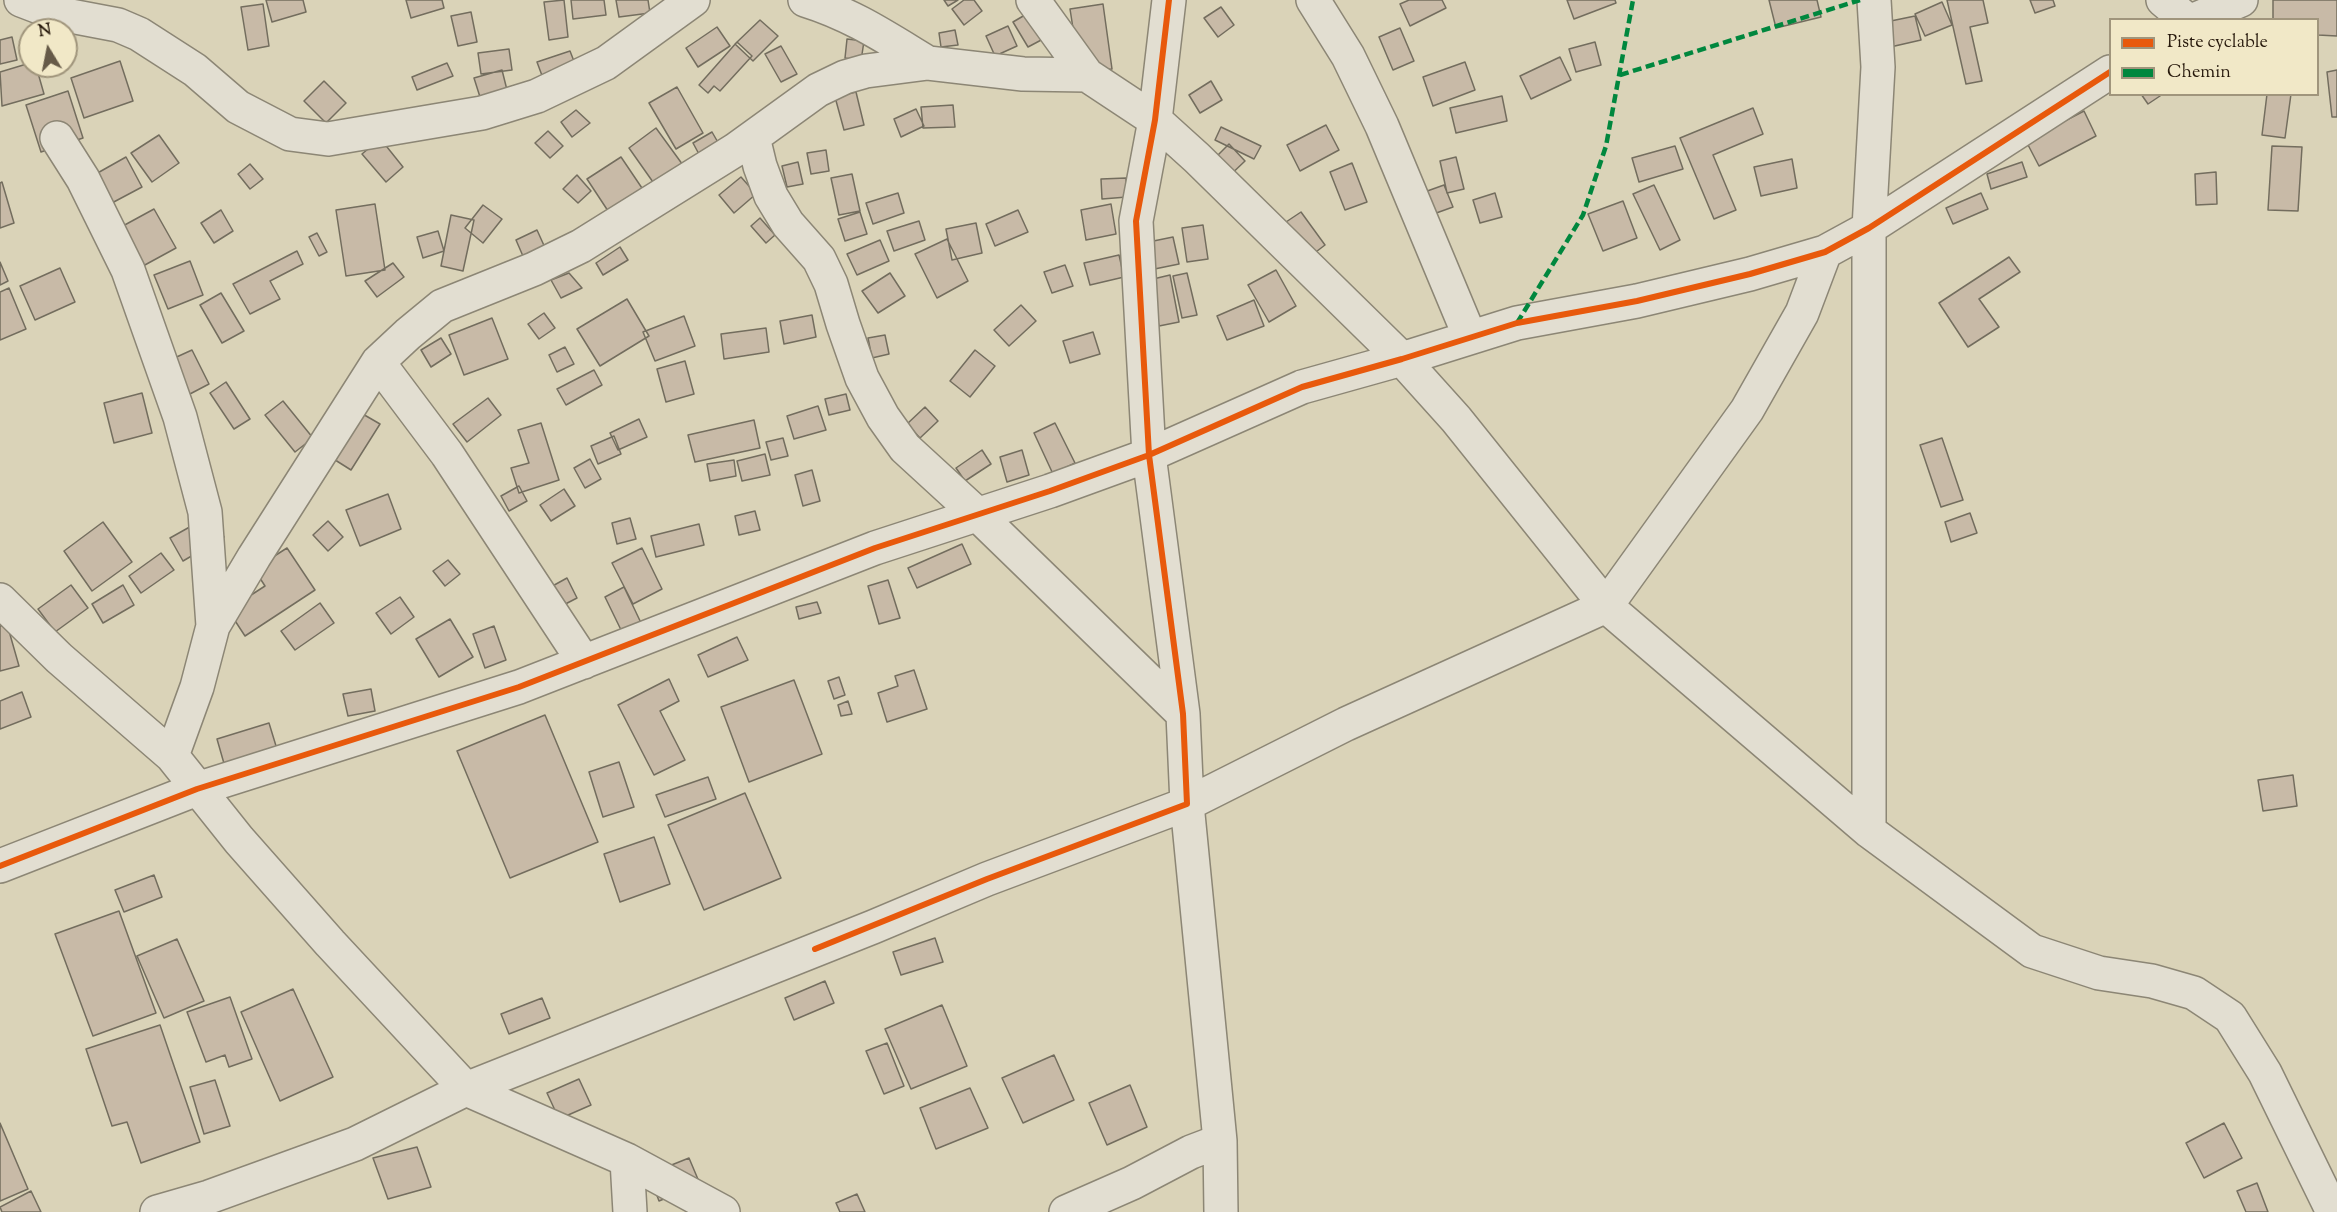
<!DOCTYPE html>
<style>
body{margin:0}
#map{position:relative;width:2337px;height:1212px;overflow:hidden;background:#dad3b8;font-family:"Sorts Mill Goudy",serif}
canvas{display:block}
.legend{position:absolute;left:2109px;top:18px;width:210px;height:78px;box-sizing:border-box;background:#f1e8c7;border:2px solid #a0957c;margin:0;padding:8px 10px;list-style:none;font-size:18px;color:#27190c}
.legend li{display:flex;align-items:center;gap:12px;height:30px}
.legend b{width:30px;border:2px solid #a0957c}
.north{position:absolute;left:18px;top:18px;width:60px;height:60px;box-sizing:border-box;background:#f1e8c7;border:2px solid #a0957c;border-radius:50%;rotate:350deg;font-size:16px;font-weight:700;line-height:24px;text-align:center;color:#27190c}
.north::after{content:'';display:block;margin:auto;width:21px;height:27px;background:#665a48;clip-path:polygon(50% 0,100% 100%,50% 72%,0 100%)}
</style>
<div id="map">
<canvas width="2337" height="1212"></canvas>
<ul class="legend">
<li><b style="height:8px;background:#e8590c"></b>Piste cyclable</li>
<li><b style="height:8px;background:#00873e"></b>Chemin</li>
</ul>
<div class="north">N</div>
</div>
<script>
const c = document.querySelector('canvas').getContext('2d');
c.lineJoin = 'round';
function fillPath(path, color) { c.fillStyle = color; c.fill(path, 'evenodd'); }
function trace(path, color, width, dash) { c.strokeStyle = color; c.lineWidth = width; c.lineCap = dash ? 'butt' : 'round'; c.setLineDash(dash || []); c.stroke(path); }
const building = new Path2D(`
 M266,0H303L306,12L272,22Z
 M406,0H442L444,8L411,18Z
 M564,0L568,37L549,40L544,2Z
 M571,0H604L606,15L573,19Z
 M616,0H648L650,13L619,17Z
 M944,0H958L948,6Z
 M964,0H974L982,11L964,25L952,9Z
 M1409,0H1442L1446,8L1410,26L1400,4Z
 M1567,0H1615L1616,3L1574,19Z
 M1769,0H1817L1821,17L1776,28Z
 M1947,0H1983L1988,23L1970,27L1982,81L1966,84Z
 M2030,0H2053L2055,6L2035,13Z
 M2273,0H2337V36L2318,35V20H2273Z
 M1942,2L1952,25L1925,36L1915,14Z
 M263,4L269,46L248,50L241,7Z
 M1103,4L1112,69L1080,73L1070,9Z
 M1221,7L1234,25L1218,37L1204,18Z
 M471,12L477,42L458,46L451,16Z
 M1030,12L1045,38L1028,47L1013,22Z
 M1915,16L1921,40L1886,48L1881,23Z
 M760,20L778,36L753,61L735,44Z
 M1008,26L1017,46L995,56L986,36Z
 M717,27L730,46L698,67L686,48Z
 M1400,28L1414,61L1393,70L1379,37Z
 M955,30L958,45L941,47L939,33Z
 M12,37L17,60L0,64V40Z
 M847,39L864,41L861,61L845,58Z
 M737,42L752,56L720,91L714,86L708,93L699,85Z
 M1595,42L1601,65L1576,72L1569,49Z
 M781,46L797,74L781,82L765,54Z
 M509,49L512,70L481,74L478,53Z
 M570,51L577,69L544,81L537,62Z
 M1560,57L1571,80L1531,99L1520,76Z
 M120,61L133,101L84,118L71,78Z
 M1465,62L1475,90L1433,106L1423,77Z
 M30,63V66H36L44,94L2,106L0,72Z
 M447,63L453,76L417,90L412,77Z
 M502,70L507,90L480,97L474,78Z
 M2337,70V117H2332L2327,72Z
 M324,81L346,103L326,123L304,101Z
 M1211,81L1222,100L1200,113L1189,95Z
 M677,87L703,133L676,149L649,103Z
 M68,91L83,138L41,152L26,105Z
 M856,92L864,125L844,130L835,97Z
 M2141,94H2163L2148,104Z
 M2267,94H2291L2285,138L2262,135Z
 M1502,96L1507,121L1456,133L1450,108Z
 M953,105L955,127L923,128L921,107Z
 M1753,108L1763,134L1713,155L1736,210L1714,219L1680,138Z
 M916,109L924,126L901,137L894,119Z
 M576,110L590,123L572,137L561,122Z
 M2084,111L2096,136L2039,166L2026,141Z
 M1326,125L1339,150L1300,171L1287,145Z
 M1221,127L1261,146L1254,159L1215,140Z
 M656,128L688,172L660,192L629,148Z
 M548,131L563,146L550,158L535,143Z
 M712,132L727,158L707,169L693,143Z
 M387,133L394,141L387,147L403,167L386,182L362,154Z
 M159,135L179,163L152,182L131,153Z
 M1229,144L1245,161L1224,181L1208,165Z
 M1675,146L1683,169L1639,182L1632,158Z
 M2272,146L2302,147L2298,211L2268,210Z
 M826,150L829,171L811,174L807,153Z
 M126,157L142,187L110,204L94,175Z
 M621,157L646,194L612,217L587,179Z
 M1456,157L1464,189L1447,193L1440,161Z
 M1792,159L1797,188L1761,196L1754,167Z
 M798,162L803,184L787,187L782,166Z
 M2022,162L2027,177L1991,189L1987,174Z
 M1352,163L1367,202L1345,210L1330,172Z
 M250,164L263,179L250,189L238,174Z
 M2216,172L2217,204L2196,205L2195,174Z
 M852,174L860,211L839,215L831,178Z
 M577,175L591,191L578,203L563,189Z
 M741,177L756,194L734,213L719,195Z
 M1126,178L1127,197L1102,199L1101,179Z
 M2,182L14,223L0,228V183Z
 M1444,185L1453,207L1414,221L1405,199Z
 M1654,185L1680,240L1660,250L1633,194Z
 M898,193L904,213L873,224L866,203Z
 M1495,193L1502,217L1480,223L1473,200Z
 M1981,193L1988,209L1953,224L1946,208Z
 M1623,201L1637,238L1603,251L1588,214Z
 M375,204L385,270L346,276L336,210Z
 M1111,204L1116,234L1086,240L1081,210Z
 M483,205L502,219L483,243L465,228Z
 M154,209L176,248L143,266L121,227Z
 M221,210L233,231L214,243L201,223Z
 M1018,210L1028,232L995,246L986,224Z
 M860,212L867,234L845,241L838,219Z
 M1301,212L1325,245L1308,258L1283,224Z
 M451,215L474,220L463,271L441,266Z
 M760,218L775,235L766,243L751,226Z
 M919,221L925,240L894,251L887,231Z
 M976,223L982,253L952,260L946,229Z
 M1203,225L1208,259L1187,262L1182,228Z
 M537,230L551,261L529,270L516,240Z
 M438,231L444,251L423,258L417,237Z
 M317,233L327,252L319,256L309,237Z
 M1173,237L1179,264L1135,273L1129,246Z
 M947,239L968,281L937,298L915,254Z
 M880,240L889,261L857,275L847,254Z
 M620,247L628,260L603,275L596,263Z
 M297,251L303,264L270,281L280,299L250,314L233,284Z
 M1119,255L1124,277L1090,285L1084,263Z
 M2009,257L2020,272L1979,299L1999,327L1968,347L1939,303Z
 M190,261L203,295L168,309L154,275Z
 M0,262L8,281L0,285Z
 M393,263L404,277L377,297L365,281Z
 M1065,265L1073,286L1052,293L1044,272Z
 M60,268L75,302L35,320L20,286Z
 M1276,270L1296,306L1269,322L1248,285Z
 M569,273L582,288L561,298L551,280Z
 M890,273L905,296L878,313L862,291Z
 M1187,273L1197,315L1182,318L1173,276Z
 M1170,275L1179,322L1159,326L1149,280Z
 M9,288L26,329L0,340V292Z
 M221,293L244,331L222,343L200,305Z
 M627,299L649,336L600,366L577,329Z
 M1254,300L1264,326L1227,340L1217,316Z
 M1021,305L1036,321L1009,346L994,330Z
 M544,313L555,328L539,339L528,324Z
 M812,315L816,337L784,344L780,321Z
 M684,316L695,346L655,361L643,332Z
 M492,318L508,359L464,375L449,335Z
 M766,328L769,352L724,359L721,334Z
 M1093,332L1100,354L1070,363L1063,341Z
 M885,335L889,354L872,358L868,338Z
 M441,338L451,354L431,367L421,350Z
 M565,347L574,364L557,372L549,355Z
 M192,350L209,384L188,395L170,360Z
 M975,350L995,366L970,397L950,381Z
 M685,361L694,394L666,402L657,369Z
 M594,370L602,385L566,405L557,389Z
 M226,382L250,419L234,429L210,393Z
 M142,393L152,433L114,443L104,403Z
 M846,394L850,410L829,415L825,399Z
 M488,398L501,415L467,442L453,424Z
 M283,401L313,438L295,452L265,415Z
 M818,406L826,430L794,439L787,416Z
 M925,407L938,421L920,438L907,424Z
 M361,413L380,424L351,470L332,458Z
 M639,419L647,437L618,450L610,433Z
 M754,420L760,448L695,462L688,435Z
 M541,423L559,480L519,493L511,468L529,463L518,430Z
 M1055,423L1075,463L1053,474L1034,433Z
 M614,436L621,454L598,464L591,446Z
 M783,438L788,456L771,460L766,442Z
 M1942,438L1963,500L1941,507L1920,445Z
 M982,450L991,464L965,481L956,468Z
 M1022,450L1029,475L1007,482L1000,457Z
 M765,454L770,475L742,481L737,461Z
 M590,459L601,479L585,488L574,468Z
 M734,460L736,476L710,481L707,464Z
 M812,470L820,501L803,506L795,475Z
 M519,486L527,501L509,511L501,496Z
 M564,489L575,506L551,521L540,505Z
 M388,494L401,529L360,546L346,510Z
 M755,511L760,530L739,535L735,516Z
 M1970,513L1977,533L1951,542L1945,522Z
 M211,515L224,537L183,561L170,538Z
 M630,518L636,539L617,544L612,523Z
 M328,521L343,537L328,551L313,535Z
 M103,522L132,562L92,591L64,551Z
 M699,524L704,545L656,557L651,536Z
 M962,544L971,564L917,588L908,568Z
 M287,548L315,590L245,636L228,610L265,586L254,569Z
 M642,548L662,589L633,604L612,563Z
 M161,553L174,570L141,593L129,576Z
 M448,560L460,574L445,586L433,571Z
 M567,578L577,598L548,613L538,594Z
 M888,580L900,618L879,624L868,586Z
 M71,585L88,608L55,632L38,609Z
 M123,585L134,605L103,623L92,604Z
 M624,587L642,625L623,634L605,597Z
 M400,597L414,617L391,634L376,613Z
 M817,602L821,613L799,619L796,607Z
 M320,603L334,623L295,650L281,631Z
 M450,619L473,657L439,677L416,639Z
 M7,624L19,666L0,671V626Z
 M494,626L506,660L485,668L473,634Z
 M737,637L748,660L708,677L698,655Z
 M914,670L927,709L887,722L878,693L898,686L895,676Z
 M839,677L845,695L834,699L828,681Z
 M669,679L679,701L660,711L685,760L654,775L618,705Z
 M794,680L822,754L749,782L721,707Z
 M371,689L375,711L348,716L343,694Z
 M22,692L31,717L0,729V701Z
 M848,701L852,714L841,716L838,705Z
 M545,715L598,842L510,878L457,751Z
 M269,723L280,759L227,774L217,739Z
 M619,762L634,807L603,817L589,772Z
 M2293,775L2297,806L2263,811L2258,780Z
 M708,777L716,799L665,817L656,795Z
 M745,793L781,878L704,910L668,825Z
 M654,837L670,884L620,902L604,854Z
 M154,875L162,897L124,912L115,890Z
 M119,911L156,1013L93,1036L55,934Z
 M935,938L943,962L901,975L893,952Z
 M177,939L204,1001L164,1018L137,956Z
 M825,981L834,1003L794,1020L785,998Z
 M293,989L333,1077L280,1101L241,1012Z
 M230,997L252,1059L229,1067L225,1055L206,1062L187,1012Z
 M542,998L550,1018L509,1034L501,1014Z
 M942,1005L967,1066L911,1089L885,1029Z
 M160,1025L200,1142L141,1163L127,1122L112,1126L86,1049Z
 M887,1043L904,1086L884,1094L866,1051Z
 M1054,1055L1074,1100L1023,1123L1002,1078Z
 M579,1079L591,1105L559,1119L547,1093Z
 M215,1080L230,1126L204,1134L190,1087Z
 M1130,1085L1147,1127L1107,1145L1089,1103Z
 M970,1088L988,1128L936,1149L920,1108Z
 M0,1123L28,1189L0,1201Z
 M2224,1123L2242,1158L2204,1178L2186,1143Z
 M417,1147L431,1187L388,1199L373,1158Z
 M689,1158L700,1184L659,1201L649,1174Z
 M2257,1183L2268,1212H2246L2237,1191Z
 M31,1191L41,1212H2L0,1207Z
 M857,1194L865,1212H840L836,1203Z`);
fillPath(building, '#c8baa7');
trace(building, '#736d5e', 1.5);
const minor = new Path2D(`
 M21,0L55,13L118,25L139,34L195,70L238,107L290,134L328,139L482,113L537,96L606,63L693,0
 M805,0C853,15 885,37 928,63
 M1033,0L1087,75L1155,120L1197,158L1402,359L1456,419L1606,606L1869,831L2032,951L2099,973L2152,981L2194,993L2230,1017L2265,1073L2333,1212
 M1313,0L1348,56L1382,126L1470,337
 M2163,0L2187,20
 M2194,20L2241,0
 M753,137L760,166L771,196L788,224L819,259L831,284L843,324L862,378L883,417L905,448L977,514L1183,714
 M57,138L83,179L128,270L180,417L205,512L213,626
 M378,362L408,334L442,306L534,269L581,246L735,150L818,90L845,77L866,71L928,63L1023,74L1087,75
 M0,600L59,658L172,756L239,840L330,943L466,1089L627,1160L723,1212
 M172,756L197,687L213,626L254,557L378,362L447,454L584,662
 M1869,831V228L1878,67L1874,0
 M0,866L197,789L519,687L875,548L1050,491L1149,455L1302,387L1402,359L1517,323L1637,301L1750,274L1825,252L1869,228L2110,72
 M627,1160L630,1212
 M157,1212L209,1197L355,1144L466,1089L873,927L987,879L1187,804L1183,714L1149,455L1136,221L1155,120L1169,0
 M1066,1212L1132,1183L1191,1152L1220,1141
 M1221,1212L1220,1141L1187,804L1346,724L1606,606L1747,410L1802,313L1825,252`);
trace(minor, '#8c8675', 36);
trace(minor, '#e2ded1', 33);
trace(new Path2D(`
 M1620,75L1860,0
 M1517,323L1583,215L1606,146L1633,0`), '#00873e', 4.5, [9, 4.5]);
trace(new Path2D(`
 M0,866L197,789L519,687L875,548L1050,491L1149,455L1302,387L1402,359L1517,323L1637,301L1750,274L1825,252L1869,228L2110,72
 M815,949L987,879L1187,804L1183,714L1149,455L1136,221L1155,120L1169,0`), '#e8590c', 6);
</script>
